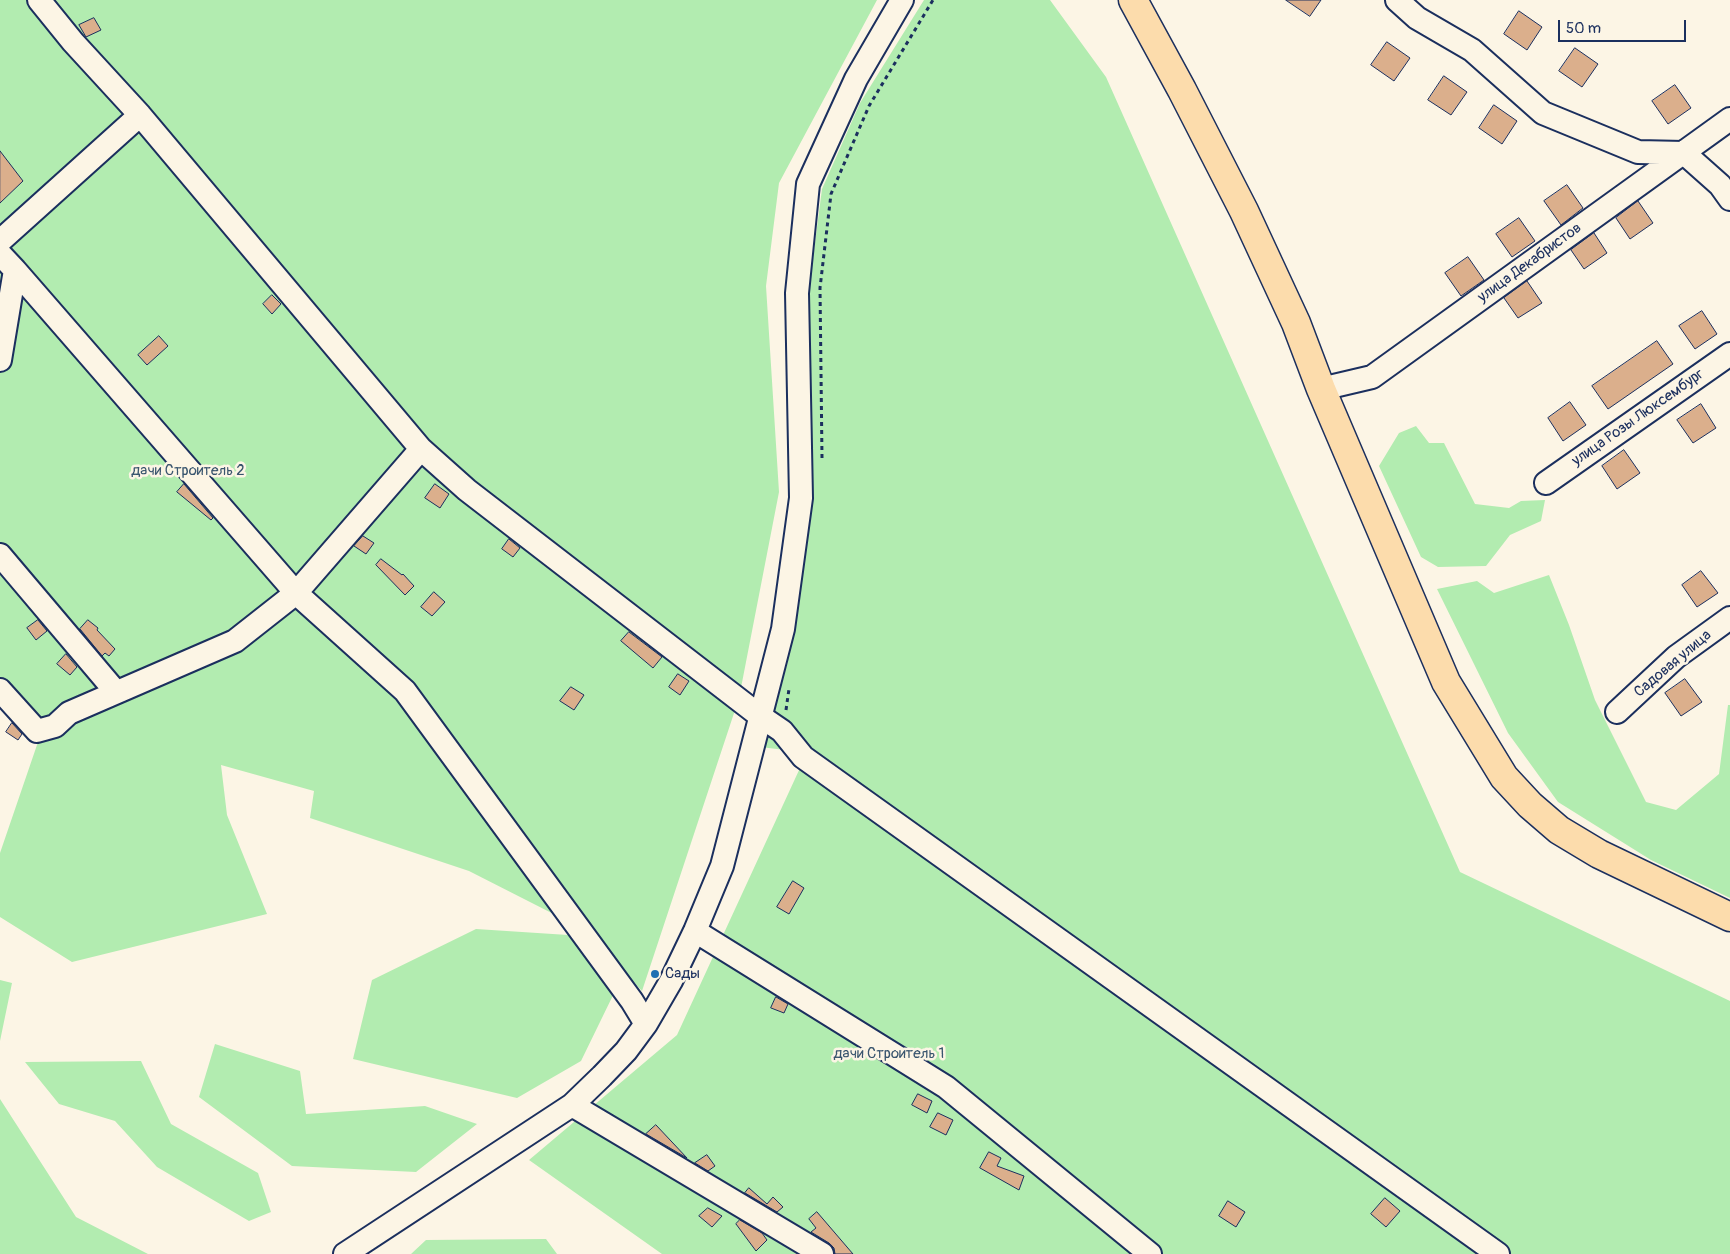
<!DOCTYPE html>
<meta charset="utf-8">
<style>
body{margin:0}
#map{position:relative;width:1730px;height:1254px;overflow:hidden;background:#fcf5e5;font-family:Pangolin,sans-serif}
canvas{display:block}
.scale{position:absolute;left:1558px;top:20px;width:128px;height:22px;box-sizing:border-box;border:2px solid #1b2f5e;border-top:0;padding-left:6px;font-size:15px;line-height:18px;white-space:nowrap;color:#1b2f5e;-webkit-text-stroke:4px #fcf5e5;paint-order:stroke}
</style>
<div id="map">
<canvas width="1730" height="1254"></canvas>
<div class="scale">50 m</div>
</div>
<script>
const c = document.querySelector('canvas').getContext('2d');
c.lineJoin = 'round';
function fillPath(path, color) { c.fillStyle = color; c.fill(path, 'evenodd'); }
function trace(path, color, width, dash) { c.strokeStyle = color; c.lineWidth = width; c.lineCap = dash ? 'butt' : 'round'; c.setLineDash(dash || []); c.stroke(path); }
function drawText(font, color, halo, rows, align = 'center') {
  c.font = font + ' Pangolin,sans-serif'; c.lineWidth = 5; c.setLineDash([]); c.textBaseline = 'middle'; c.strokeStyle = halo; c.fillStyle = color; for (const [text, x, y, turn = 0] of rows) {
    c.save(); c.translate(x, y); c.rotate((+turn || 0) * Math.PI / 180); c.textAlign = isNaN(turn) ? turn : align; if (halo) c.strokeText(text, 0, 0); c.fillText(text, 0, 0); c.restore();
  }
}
fillPath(new Path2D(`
 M0,0H877L779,183L766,286L779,492L739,698L642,991L587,931L469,871L310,818L314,791L221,765L227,815L267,914L72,962L0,917V853L38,742L0,700Z
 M924,0H1050L1106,77L1460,872L1730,1001V1254H662L529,1160L677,1035L806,755L794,751L760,747L770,711L787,665L813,499L809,289L822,189L860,103Z
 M1416,426L1429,443H1444L1475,504L1509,508L1521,501L1545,500L1541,521L1510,535L1486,566L1438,567L1421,557L1379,466L1399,433Z
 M1549,575L1569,625L1595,700L1646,802L1676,810L1719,774L1728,705H1730V898L1651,860L1558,802L1508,733L1437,589L1477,581L1494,593Z
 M476,929L568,935L618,985L581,1061L517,1098L353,1059L372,980Z
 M0,980L12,983L0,1041Z
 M215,1044L300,1071L306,1114L425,1106L477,1124L416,1172L292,1166L199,1097Z
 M141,1061L171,1124L258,1173L271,1212L249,1221L157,1167L115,1121L59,1104L25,1062Z
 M0,1099L76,1217L148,1254H0Z
 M546,1239L557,1254H411L426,1240Z`), '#b2ecb0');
const building = new Path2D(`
 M1286,0H1321L1310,16Z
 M1519,11L1542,27L1527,50L1504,34Z
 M94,18L101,30L86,37L79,25Z
 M1387,42L1410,58L1394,81L1371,65Z
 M1575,48L1598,64L1582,87L1559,71Z
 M1444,76L1467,92L1451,115L1428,100Z
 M1675,85L1691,108L1668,124L1652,101Z
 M1494,105L1517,121L1502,144L1479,128Z
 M0,151L23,181L0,203Z
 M1567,185L1583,208L1561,225L1544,201Z
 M1638,201L1653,223L1630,239L1616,218Z
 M1519,218L1535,241L1512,257L1496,234Z
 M1594,233L1607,253L1584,269L1571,250Z
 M1468,257L1484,280L1461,296L1445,273Z
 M1527,281L1542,303L1518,318L1504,298Z
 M272,295L281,304L272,314L263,304Z
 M1702,311L1717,334L1695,349L1679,326Z
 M159,336L168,346L147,365L138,355Z
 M1657,341L1673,364L1608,409L1592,386Z
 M1570,402L1586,425L1563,441L1548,418Z
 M1701,404L1716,428L1693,443L1677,420Z
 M1624,450L1640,473L1617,489L1602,466Z
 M184,484L213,518L211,520L177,492Z
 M435,484L449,494L440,508L425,498Z
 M363,536L374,543L366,554L354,546Z
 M509,539L520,548L513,557L502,549Z
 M381,559L402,575L403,574L414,586L405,595L376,565Z
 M1701,571L1718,593L1697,607L1682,585Z
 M434,592L445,602L432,616L421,607Z
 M38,620L47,631L36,640L27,628Z
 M88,620L98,628L97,630L115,649L109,656L105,653L102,656L80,629Z
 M629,632L662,657L653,668L621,641Z
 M66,654L77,667L70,675L57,664Z
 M678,674L689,681L680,695L669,687Z
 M1685,679L1702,702L1681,716L1665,693Z
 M571,687L584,695L574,710L560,701Z
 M12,723L22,734L18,740L6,732Z
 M793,881L804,888L789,914L777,907Z
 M776,997L788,1004L784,1013L771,1008Z
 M918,1094L932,1101L927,1113L912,1105Z
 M938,1113L953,1120L946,1135L930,1127Z
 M656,1125L687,1158L646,1134Z
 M989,1152L1001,1158L997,1166L1024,1176L1019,1190L980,1168Z
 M707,1155L715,1166L708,1171L695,1163Z
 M749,1188L767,1204L773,1197L783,1207L777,1212L745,1193Z
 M1385,1198L1400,1211L1386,1227L1371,1214Z
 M1228,1201L1245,1212L1236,1227L1219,1216Z
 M708,1208L722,1216L712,1227L699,1216Z
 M817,1212L853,1254H835L834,1248L829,1243L811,1232L816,1228L809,1219Z
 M740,1220L762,1233L767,1240L756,1251L736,1224Z`);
fillPath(building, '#dbaf8c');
trace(building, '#1b2f5e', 1);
const minor = new Path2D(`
 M39,0L73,42L140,115L421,449L467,490L760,716L782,731L803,757L1498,1254
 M1397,0L1417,18L1472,50L1543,113L1638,152L1684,153L1720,185L1730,199
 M0,241L140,115
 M0,254L15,270L296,593L405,691L632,1001L646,1024
 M0,360L15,270
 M1321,389L1372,377L1730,119
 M1546,483L1730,354
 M0,555L116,692
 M0,690L37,731L55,726L69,713L235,641L296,593L421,449
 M1617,712L1676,657L1730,618
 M695,931L946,1087L1150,1254
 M572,1105L822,1254
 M345,1254L572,1105L602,1076L626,1051L646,1024L671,981L695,931L722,866L783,629L801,498L797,293L808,184L856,79L902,0`);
const highway = new Path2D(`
 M1133,0L1182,90L1244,211L1296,323L1321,389L1446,682L1504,777L1530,805L1559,830L1599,854L1730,917`);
trace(minor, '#1b2f5e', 26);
trace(highway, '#1b2f5e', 31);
trace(new Path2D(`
 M822,458L820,288L831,194L869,106L933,0
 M786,710L789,689`), '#1b2f5e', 3, [4, 4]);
trace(minor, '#fcf5e5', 22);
trace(highway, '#fcdcac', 28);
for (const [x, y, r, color] of [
 [655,974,5,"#1f6fb2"]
]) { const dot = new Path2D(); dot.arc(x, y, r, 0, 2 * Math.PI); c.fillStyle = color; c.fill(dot); trace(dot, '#fcf5e5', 2); }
drawText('15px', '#1b2f5e', '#fcf5e5', [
 ["улица Декабристов",1530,263,-36],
 ["улица Розы Люксембург",1638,418,-35],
 ["Садовая улица",1673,664,-40]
]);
drawText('15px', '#39556e', '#fcf5e5', [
 ["дачи Строитель 2",188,471],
 ["дачи Строитель 1",889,1054]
]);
drawText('15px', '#1b2f5e', '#fcf5e5', [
 ["Сады",665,974]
], 'left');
</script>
